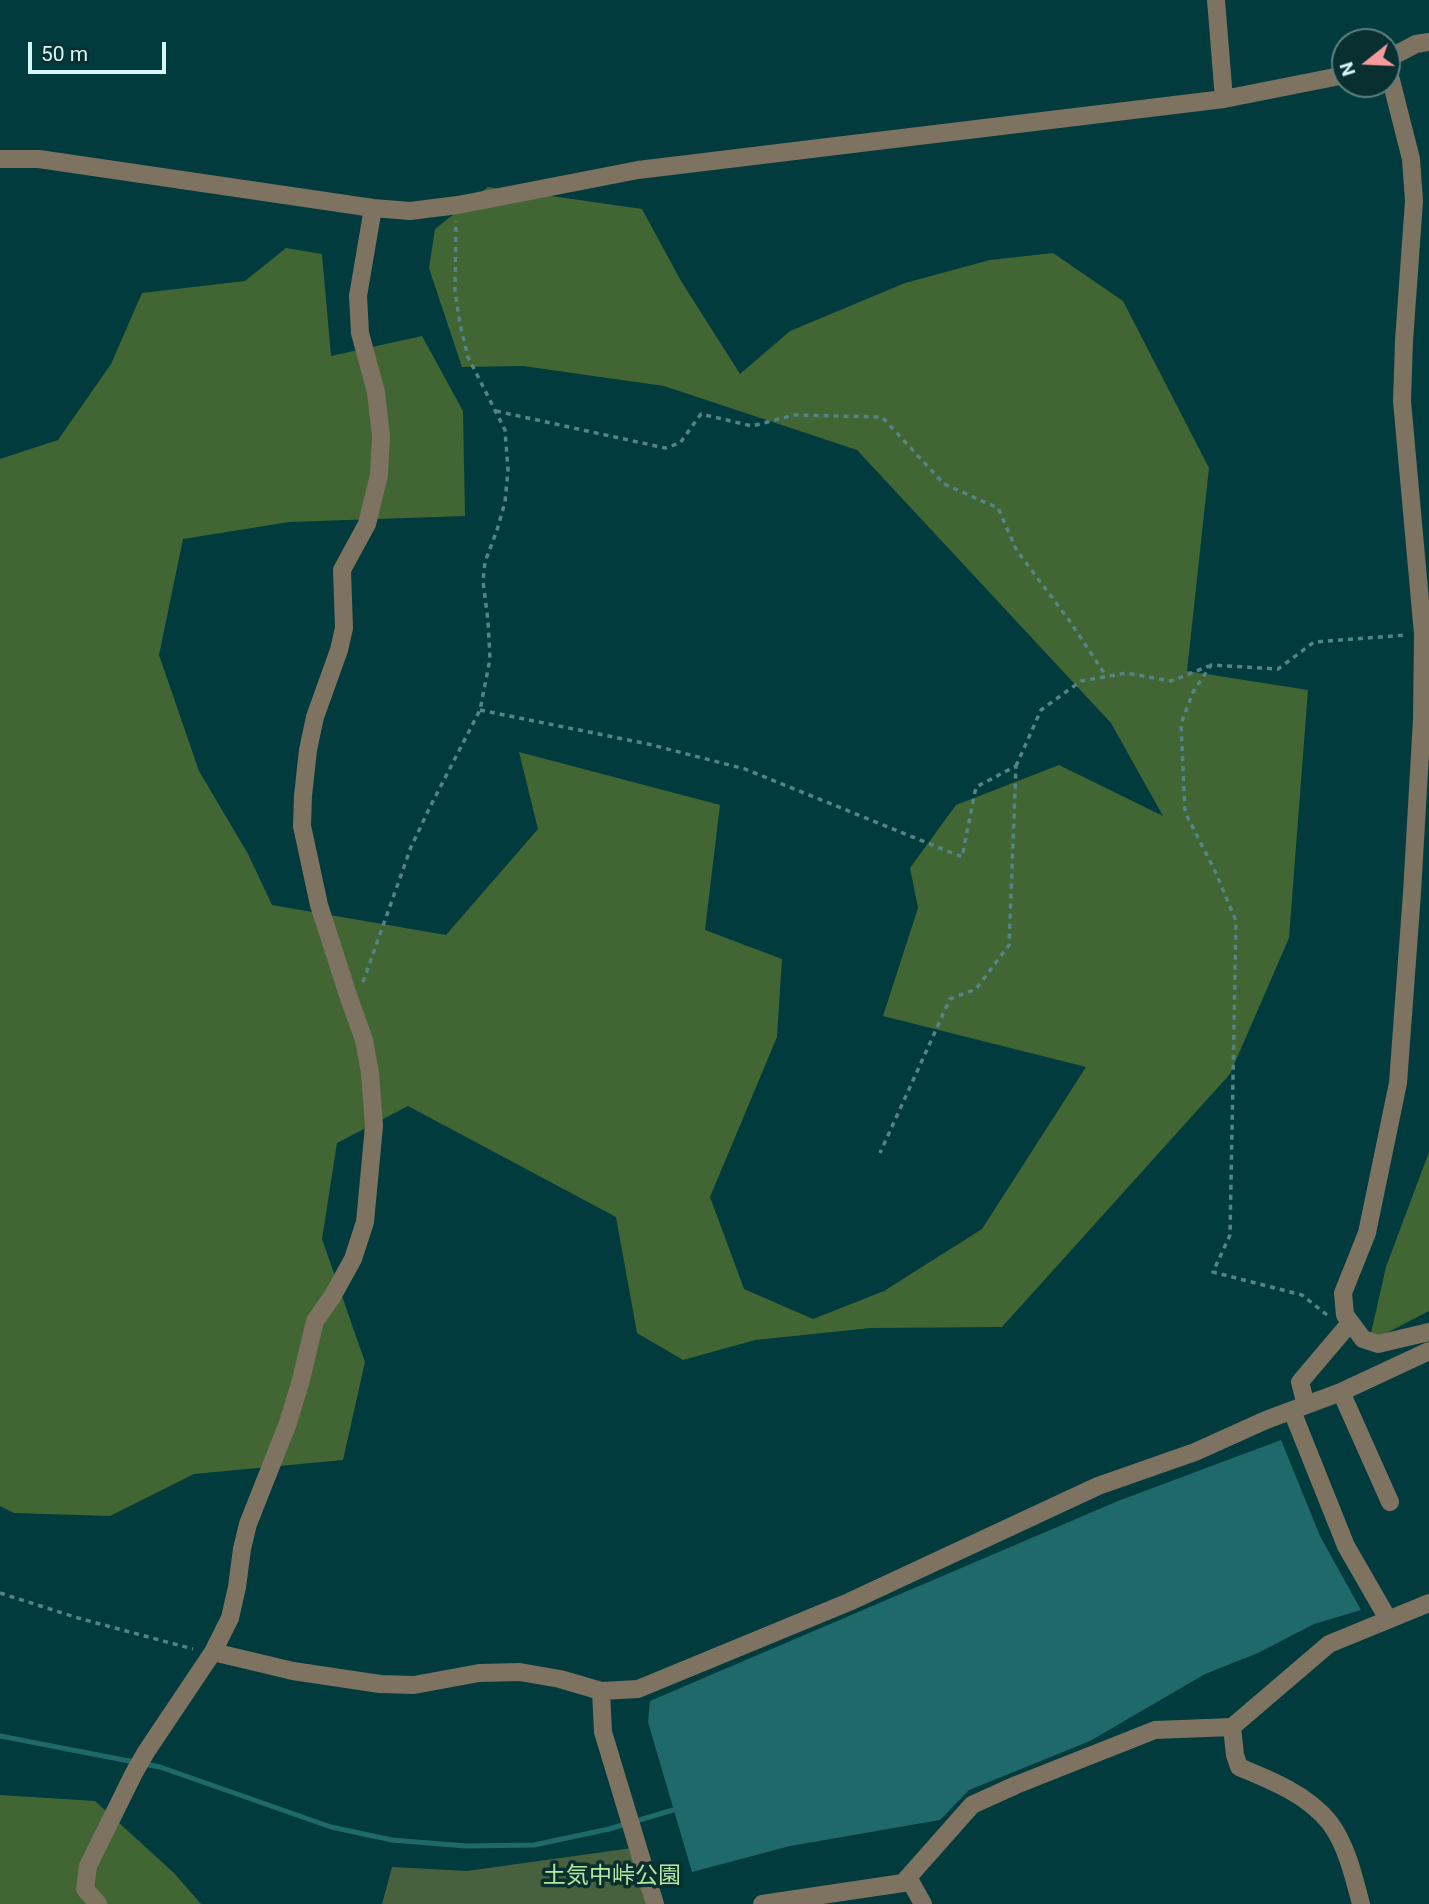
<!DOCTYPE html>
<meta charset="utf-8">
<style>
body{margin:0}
#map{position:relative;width:1429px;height:1904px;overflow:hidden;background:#013b3d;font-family:Roboto,sans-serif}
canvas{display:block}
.north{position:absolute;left:1331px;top:28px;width:70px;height:70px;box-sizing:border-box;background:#0a2f30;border:2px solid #5c7f80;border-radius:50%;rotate:252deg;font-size:19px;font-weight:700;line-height:28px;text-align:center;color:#d6f6f7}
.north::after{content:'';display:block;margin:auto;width:24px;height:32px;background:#f59b9d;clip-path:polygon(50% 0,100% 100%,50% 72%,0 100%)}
.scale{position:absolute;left:28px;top:42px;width:138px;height:32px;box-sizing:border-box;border:4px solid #d6f6f7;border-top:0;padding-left:9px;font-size:21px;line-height:24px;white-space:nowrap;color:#d6f6f7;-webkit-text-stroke:5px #0a2f30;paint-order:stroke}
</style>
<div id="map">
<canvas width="1429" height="1904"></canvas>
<div class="north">N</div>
<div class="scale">50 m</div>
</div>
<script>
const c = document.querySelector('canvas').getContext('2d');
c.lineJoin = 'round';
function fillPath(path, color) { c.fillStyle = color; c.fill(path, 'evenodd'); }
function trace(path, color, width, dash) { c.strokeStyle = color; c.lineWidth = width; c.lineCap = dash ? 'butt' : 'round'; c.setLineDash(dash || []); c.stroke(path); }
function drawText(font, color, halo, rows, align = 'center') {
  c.font = font + ' Roboto,"Noto Sans JP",sans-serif'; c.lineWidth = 7; c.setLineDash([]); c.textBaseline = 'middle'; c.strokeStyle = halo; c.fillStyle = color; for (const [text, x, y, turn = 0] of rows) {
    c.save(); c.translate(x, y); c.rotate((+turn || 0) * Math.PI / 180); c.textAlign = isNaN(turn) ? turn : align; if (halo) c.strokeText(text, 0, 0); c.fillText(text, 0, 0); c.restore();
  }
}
fillPath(new Path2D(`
 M632,1848L651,1904H382L392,1867L467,1871Z`), '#47613e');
fillPath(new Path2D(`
 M488,187L642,209L681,281L740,374L790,331L905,283L990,260L1053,253L1123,301L1209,468L1187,671L1308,690L1289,938L1230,1074L1002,1327L871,1328L755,1340L683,1360L637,1333L616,1217L408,1106L337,1143L322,1239L365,1362L343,1460L194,1474L110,1516L14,1513L0,1506V459L58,440L111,364L142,293L245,281L286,248L322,254L331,356L422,336L463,411L465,516L289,522L183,539L159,655L199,771L248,854L272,905L446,935L538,829L519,752L720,805L705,930L782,959L777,1037L710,1197L744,1289L813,1319L884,1291L982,1229L1086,1067L883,1016L918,908L910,868L956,805L1059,765L1163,816L1111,723L857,450L664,386L523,366L462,367L429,268L435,229Z
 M1429,1152V1311L1369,1342L1386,1267Z
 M0,1795L95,1801L174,1873L201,1904H0Z`), '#416634');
fillPath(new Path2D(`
 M1281,1440L1320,1536L1361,1610L1314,1624L1258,1653L1205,1674L1090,1741L969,1790L940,1820L790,1846L692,1872L648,1722L650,1701L1118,1501Z`), '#20696b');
trace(new Path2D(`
 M0,1736L160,1767L331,1827L392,1840L466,1846L534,1845L609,1829L673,1810`), '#20696b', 5);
trace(new Path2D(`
 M496,411L665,448L680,443L701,414L752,426L794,415L882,417L944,484L998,508L1017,551L1069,620L1106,676
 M480,710L648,744L745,769L962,857L976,787L1016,766L1009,945L976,989L950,999L880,1153
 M1016,766L1041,710L1081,681L1126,673L1171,681L1209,666
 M363,982L411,847L430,807L480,710L490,659L488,621L483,581L485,562L497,530L505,502L508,470L505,430L468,357L460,324L455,291L456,221
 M1327,1315L1302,1295L1213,1272L1230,1235L1236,921L1215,871L1185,812L1181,724L1193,692L1211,665L1278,669L1314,642L1406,635
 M0,1593L78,1618L193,1649`), '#548486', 3.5, [5, 5]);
trace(new Path2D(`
 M1216,0L1224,99
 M1387,59L1416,44L1429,42
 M1387,78L1391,80L1411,159L1414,201L1404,341L1402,401L1423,634L1422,719L1412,893L1398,1083L1367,1233L1343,1293L1345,1315L1363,1339L1378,1344L1429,1332
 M0,159H39L373,208L410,211L458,205L638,170L1224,99L1345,75
 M1341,1392L1390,1502
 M1306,1405L1300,1382L1350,1323
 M1292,1411L1346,1546L1388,1619
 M213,1652L293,1671L380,1684L414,1685L479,1673L520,1672L560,1679L601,1691L638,1689L849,1602L1098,1486L1195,1452L1266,1420L1341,1392L1429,1351
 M601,1691L603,1732L655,1904
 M1232,1727L1235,1755L1239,1767C1271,1780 1308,1795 1330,1823C1347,1846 1354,1878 1361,1904
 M908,1877L923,1904
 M98,1904L85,1889L88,1866L134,1773L146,1752L213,1652L230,1618L237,1587L242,1549L248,1524L288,1423L301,1380L315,1321L332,1297L353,1259L365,1222L374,1126L370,1073L364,1040L349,998L319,905L302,826L303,796L308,750L315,717L339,650L344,628L342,570L367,524L379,475L381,436L376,392L360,333L358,296L373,208
 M762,1904L903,1883L972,1805L1016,1785L1155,1730L1232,1727L1329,1644L1429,1603`), '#7e7260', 18);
drawText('23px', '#b1ea9e', '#0a2f30', [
 ["土気中峠公園",612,1877]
]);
</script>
